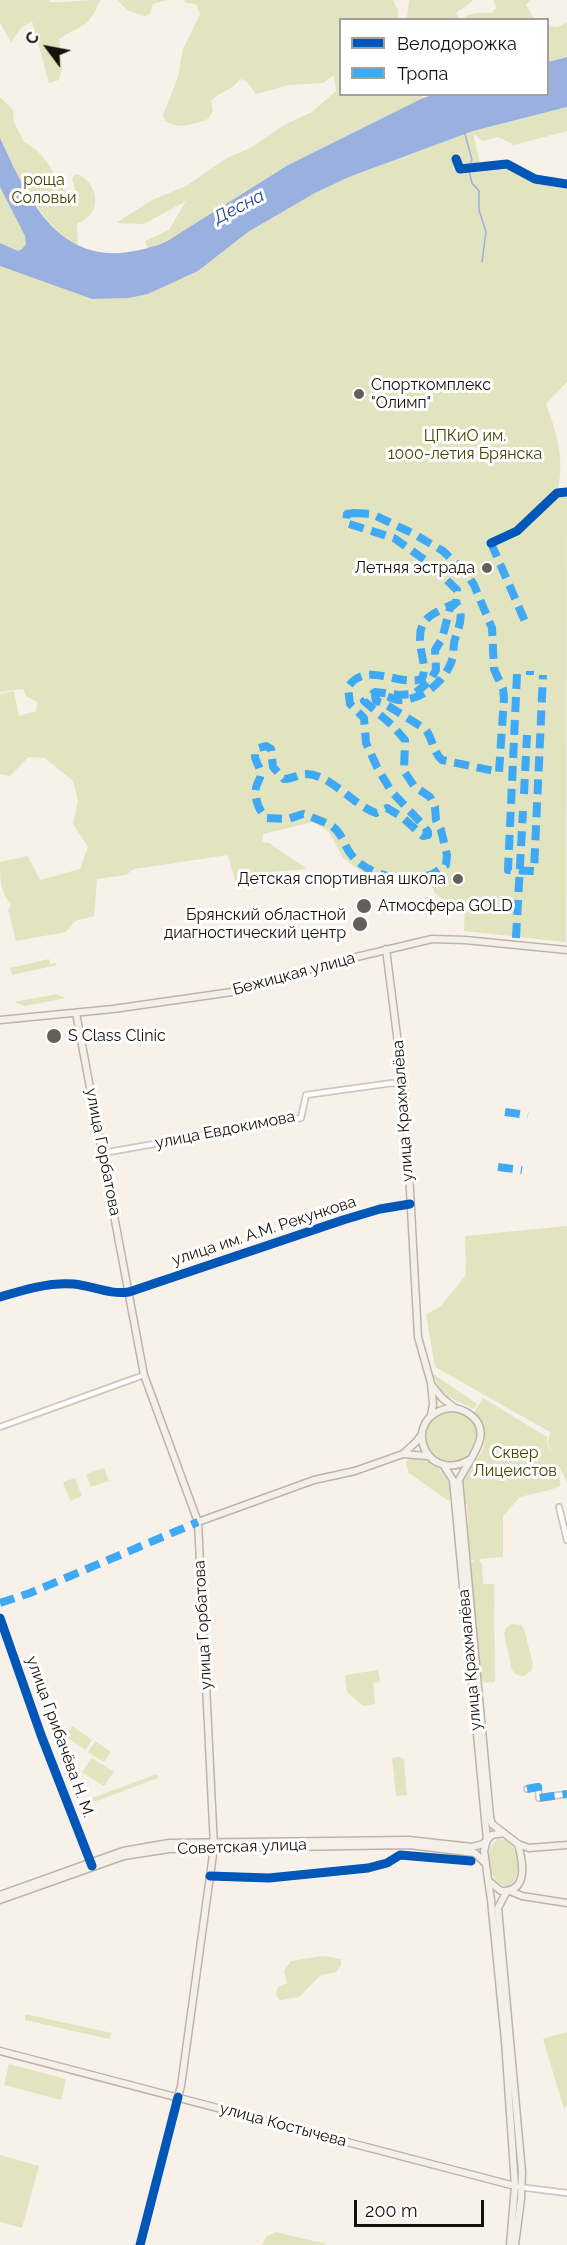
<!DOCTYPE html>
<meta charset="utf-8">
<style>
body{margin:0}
#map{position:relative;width:567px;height:2245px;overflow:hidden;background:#f8f1ea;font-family:Raleway,sans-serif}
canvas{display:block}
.legend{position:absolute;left:339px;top:18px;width:210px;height:78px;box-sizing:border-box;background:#fff;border:2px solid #a29f9d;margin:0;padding:8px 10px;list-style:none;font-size:18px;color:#16100b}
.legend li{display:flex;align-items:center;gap:12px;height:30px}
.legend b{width:30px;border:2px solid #a29f9d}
.north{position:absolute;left:18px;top:18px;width:60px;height:60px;-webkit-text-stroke:4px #fff;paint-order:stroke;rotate:302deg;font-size:16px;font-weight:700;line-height:24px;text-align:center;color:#16100b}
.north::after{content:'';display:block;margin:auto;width:21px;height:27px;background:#16100b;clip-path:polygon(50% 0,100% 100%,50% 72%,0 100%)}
.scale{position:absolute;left:354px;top:2200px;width:130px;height:27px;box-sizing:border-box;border:3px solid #16100b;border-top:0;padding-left:8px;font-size:18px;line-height:21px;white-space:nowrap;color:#16100b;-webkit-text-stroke:4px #fff;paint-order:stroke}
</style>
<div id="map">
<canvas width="567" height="2245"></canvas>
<ul class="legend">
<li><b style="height:8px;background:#0057b8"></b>Велодорожка</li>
<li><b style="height:8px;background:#3fa9f5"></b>Тропа</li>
</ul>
<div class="north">С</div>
<div class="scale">200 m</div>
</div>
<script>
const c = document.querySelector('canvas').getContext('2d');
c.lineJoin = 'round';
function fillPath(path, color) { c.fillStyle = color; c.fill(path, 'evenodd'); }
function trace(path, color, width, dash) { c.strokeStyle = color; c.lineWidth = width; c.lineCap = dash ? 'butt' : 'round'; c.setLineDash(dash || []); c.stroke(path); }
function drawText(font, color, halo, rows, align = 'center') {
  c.font = font + ' Raleway,sans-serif'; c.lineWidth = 6; c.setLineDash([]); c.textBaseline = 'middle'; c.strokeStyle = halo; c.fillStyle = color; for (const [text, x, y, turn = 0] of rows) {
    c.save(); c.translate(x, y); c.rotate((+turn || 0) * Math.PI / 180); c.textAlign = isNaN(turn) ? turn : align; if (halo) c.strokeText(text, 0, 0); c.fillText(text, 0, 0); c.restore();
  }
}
fillPath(new Path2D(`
 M0,0H50L49,2C67,3 82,0 100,0C88,30 83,23 59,39L62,68L59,80L49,83L32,21L21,28L11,42L0,23Z
 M117,0H167L153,4L150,14L144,16L127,10Z
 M184,0H393L398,10V19L340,20V94H422L423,98L288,165L181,234L148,249L145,241L169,230L186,201L144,224L116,223L152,200L186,186L227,158L252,147L284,125L312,112L336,91L334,75L323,83L289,85L256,94L246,81L240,79C232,91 220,91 211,101L213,110L208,119C193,124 180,130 165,121L163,115L178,77L183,49L200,14L196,4L186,3Z
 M409,0H473C468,6 462,8 456,13L460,19H407Z
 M493,0H530L526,5L533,17L531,20L462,19C470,12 481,13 492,13L496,8Z
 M567,22V57L548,62V26L557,27Z
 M0,97L13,110L14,122L24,142C49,153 58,187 77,206L79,204L72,178L76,174C92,178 102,201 90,215C86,219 81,221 77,224L78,247L65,238L48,221L27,193L0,138Z
 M567,107V131L514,145L498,137L482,141L473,133L480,163L509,166L534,183L567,189V382L546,404C558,436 565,460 557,493L567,492L566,942L464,931L465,904L449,905L435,893L432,887L416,880L375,882L343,858L329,832L313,822L263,834L262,842L269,843L307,869L257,873L237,888L228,855L134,869L126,875L97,879L94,916L75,921L66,932L16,941L8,910L11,904C0,893 0,878 0,862L28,856L40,880L80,869L88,847L73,824L78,801L73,781L45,758L29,757L10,776L0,774V694L14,691L19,716L36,711L37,702L26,696L23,689L0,692V266L92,299L129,298L148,294L198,271L248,232L315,193L349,177L473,131Z
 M0,187L25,236L26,244L22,249L18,251L0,243Z
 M49,959L50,964L56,963L57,965L12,975L10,968Z
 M57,994L66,998L25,1006L14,1002Z
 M567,1226V1482L559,1466L560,1486L550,1490L520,1497L503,1516V1557L479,1559L482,1564L483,1584H494L495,1682L485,1683L480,1678L469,1565L474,1560H469L466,1526L468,1524L467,1505L463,1502C463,1494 460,1485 463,1478C466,1470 472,1465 477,1459C490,1443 485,1426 474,1412L483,1398L547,1437V1444L552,1454L548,1443L550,1432L435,1367L426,1314L440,1307L466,1275L465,1236Z
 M432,1373L477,1404L474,1409L444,1395Z
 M425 1437a26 26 0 1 1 52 0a26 26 0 1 1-52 0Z
 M409,1458C435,1456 450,1477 453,1499L447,1500L409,1473L406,1463Z
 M104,1468L109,1481L91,1487L86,1474Z
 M75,1478L82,1496L70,1501L63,1482Z
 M512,1624L521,1625L524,1629L533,1664L532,1670L524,1676L517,1675L512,1670L504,1634L506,1628Z
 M378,1670L380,1682L373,1683L375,1704L363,1706L347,1692L345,1675Z
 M72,1726L92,1740L86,1750L65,1736Z
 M95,1741L111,1752L104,1762L88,1752Z
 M400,1757L404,1759L407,1795L396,1796L392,1758Z
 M92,1758L114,1772L104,1786L82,1772Z
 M157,1774L158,1778L91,1803L89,1799Z
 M499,1839L508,1840C519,1851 524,1881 507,1886C488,1884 481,1846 499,1839Z
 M323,1956L341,1959V1965L336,1972L321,1975L299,1997L280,2000L276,1995L277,1988L287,1983L284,1971L291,1961Z
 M25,2014L112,2033L109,2039L25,2020Z
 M567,2032V2106L564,2109L543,2039Z
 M9,2064L66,2079L61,2100L4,2085Z
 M0,2155L39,2166L22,2228L0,2222Z
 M276,2232L322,2243L326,2245H262L267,2236Z`), '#e2e3bf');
fillPath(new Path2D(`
 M567,57V107L473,131L349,177L315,193L248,232L198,271L148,294L129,298L92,299L0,266V243L18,251L22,249L26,244L25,236L0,187V138C25,190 51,257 120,253C138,251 153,248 169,240L288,165L423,98L436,94H548V62Z`), '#9ab1e0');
trace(new Path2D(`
 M465,134L472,160L469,167
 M469,171L472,183L479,191V210L486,232L482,262`), '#9ab1e0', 1.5);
const minor = new Path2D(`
 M456,159L460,169L507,164L535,179L567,184
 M491,543L517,531L557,493L567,492
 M103,1153L301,1118L306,1095L392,1083L403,1085
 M0,1297C23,1290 49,1282 74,1284C93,1286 110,1295 129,1292L343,1220L380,1209L410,1204
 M0,1427L144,1375
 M559,1507L567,1540
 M0,1618L41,1735L91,1864
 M527,1789L538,1787L539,1798L567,1794
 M210,1876L269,1878L368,1868L387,1863L400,1855L471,1861
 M519,2187L567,2193
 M140,2245L178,2097`);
const major = new Path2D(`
 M386,949L405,1099L418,1337L431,1383L433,1404L431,1415
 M76,1013L144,1375L198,1522L214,1847L181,2086L178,2097
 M0,1020L113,1009L239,991L327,964L432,939L465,940L567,950
 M431,1384L442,1398L455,1408
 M403,1454L416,1442L422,1434
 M469,1460C429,1483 403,1428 439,1411C447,1407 457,1407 466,1412C498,1430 469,1459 459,1480L490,1817L492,1824L518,1844C523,1862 529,1892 501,1891L490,1882
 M444,1466L453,1480L487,1840L484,1851L491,1900L505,2041L515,2186L510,2245
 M198,1522L314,1480L355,1471L403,1454L428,1456
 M518,1844L529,1848L567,1845
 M507,1891L498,1908L522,2172L521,2199L515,2245
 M510,1891L522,1896L567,1903
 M0,1895L123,1851L169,1843L409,1840L472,1847L483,1844L492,1835L504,1833
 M0,1900L124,1856L169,1849L409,1845L475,1853L484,1862
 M0,2051L515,2186`);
trace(minor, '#cdc7c1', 8);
trace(major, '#bfb3a9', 9);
trace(minor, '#fefdfc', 4.5);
trace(major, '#f5efea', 6);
trace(new Path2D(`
 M354,513L372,514L414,534L443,551L467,574L474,585L492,628L494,669L503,689L504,698L499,772L442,760C432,751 433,738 425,729L385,704L376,701L375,696C385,692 392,701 402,700C425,699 447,679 453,657C454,651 453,645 455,639C459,626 465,615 456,603L450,608L442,639L435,650L436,670L430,681L414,694L399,695L375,692L364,701L392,725L405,740L404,771L414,786L430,797L435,807L436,820L441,830L447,855L446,865C441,868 436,873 430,875C405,883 366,876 350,853C344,845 342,833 332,826C327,823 309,816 303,814L288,819L267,818C259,812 254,798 256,788C257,781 263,777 260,770C258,763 254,760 255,752L259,748L266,746L271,749L273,767L284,779C292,779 299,774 306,774C330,774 353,805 376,813L387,808L402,817L423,836L428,835V832L424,826L391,791L377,767L366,743L364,718L350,704L348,687C366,660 398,687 422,679C425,671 424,664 422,655C415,620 426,616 456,603L457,590L429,563L394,538L346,523L347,514Z
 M491,543L527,626
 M530,671V675
 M517,674L508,870L534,871L543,675
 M524,794L527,735
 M516,938L523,811
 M505,1112L528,1115
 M498,1167L522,1170
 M0,1603L30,1593L198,1522
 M527,1789L538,1787L539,1798L567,1794`), '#3fa9f5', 8, [15, 8]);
trace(new Path2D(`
 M456,159L460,169L507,164L535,179L567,184
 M491,543L517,531L557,493L567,492
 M0,1297C23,1290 49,1282 74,1284C93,1286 110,1295 129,1292L343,1220L380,1209L410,1204
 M0,1618L41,1735L92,1866
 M210,1876L269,1878L368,1868L387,1863L400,1855L471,1861
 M140,2245L178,2097`), '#0057b8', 9);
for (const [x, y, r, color] of [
 [359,394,6,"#655f59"],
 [487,568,6,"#655f59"],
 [458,879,6,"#655f59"],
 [364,906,8,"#655f59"],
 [360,924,8,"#655f59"],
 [54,1036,8,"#655f59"]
]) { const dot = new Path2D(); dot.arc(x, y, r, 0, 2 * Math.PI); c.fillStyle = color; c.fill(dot); trace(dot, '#fff', 2); }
drawText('16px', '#424600', '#fff', [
 ["роща",44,180],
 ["Соловьи",44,198],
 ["ЦПКиО им.",465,436],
 ["1000-летия Брянска",465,454],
 ["Сквер",515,1453],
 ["Лицеистов",515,1471]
]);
drawText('16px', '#16100b', '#fff', [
 ["Спорткомплекс",371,385],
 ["\"Олимп\"",371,403],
 ["Летняя эстрада",475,568,"right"],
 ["Детская спортивная школа",446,879,"right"],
 ["Атмосфера GOLD",378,906],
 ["Брянский областной",346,915,"right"],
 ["диагностический центр",346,933,"right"],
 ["S Class Clinic",68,1036]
], 'left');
drawText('16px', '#16100b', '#fff', [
 ["Бежицкая улица",294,974,-15],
 ["улица Крахмалёва",403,1111,-94],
 ["улица Евдокимова",225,1130,-11],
 ["улица Горбатова",103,1152,79],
 ["улица им. А.М. Рекункова",264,1231,-18],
 ["улица Горбатова",203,1625,-93],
 ["улица Крахмалёва",470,1660,-95],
 ["улица Грибачёва Н. М.",60,1737,70],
 ["Советская улица",242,1847,-2],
 ["улица Костычева",283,2125,15]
]);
drawText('italic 18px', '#1e4295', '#fff', [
 ["Десна",239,207,-27]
]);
</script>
